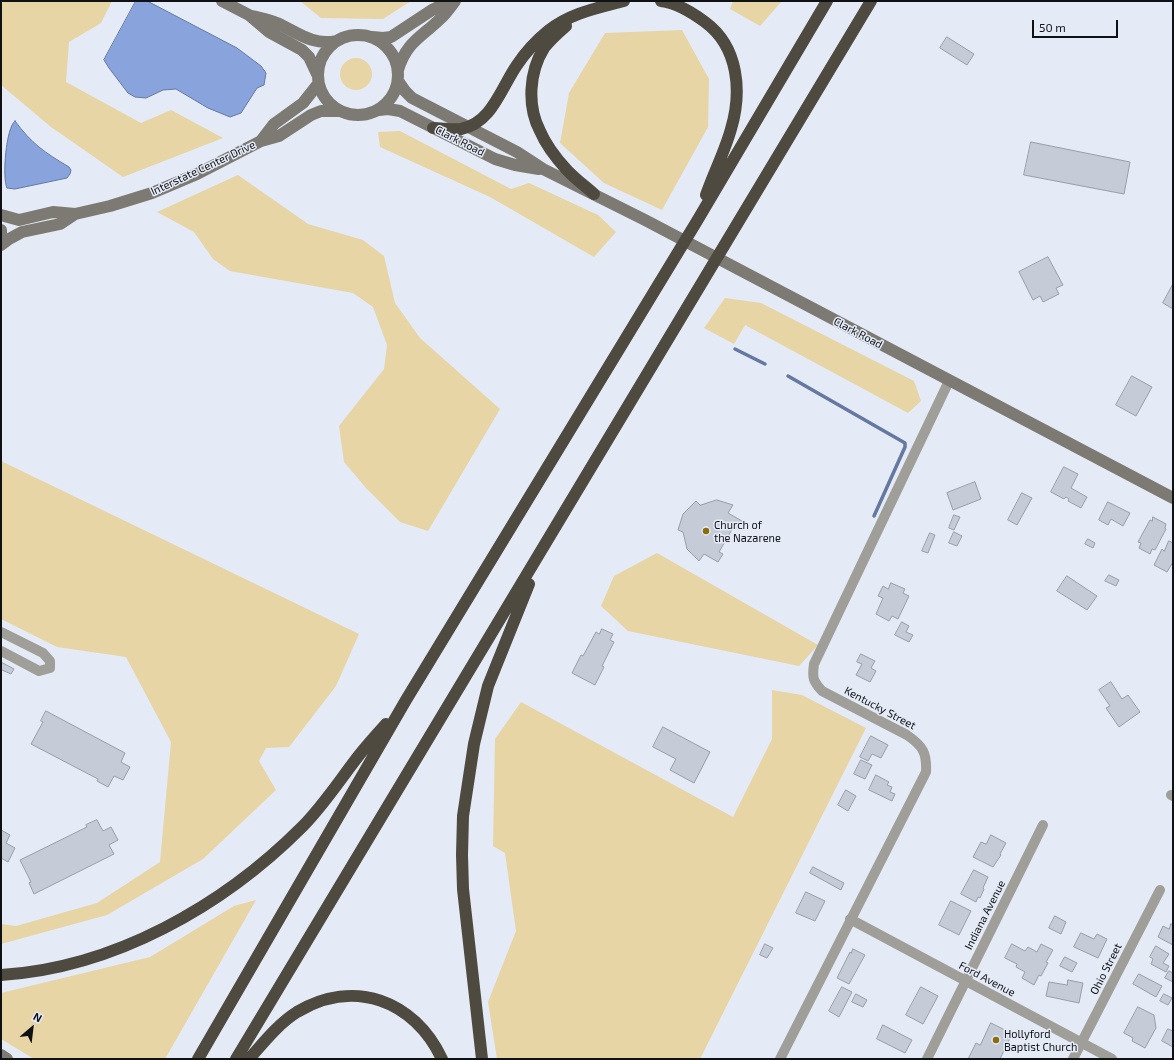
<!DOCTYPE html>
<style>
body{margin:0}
#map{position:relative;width:1174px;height:1060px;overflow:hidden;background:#e4eaf6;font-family:"Exo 2",sans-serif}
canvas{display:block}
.frame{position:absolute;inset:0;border:2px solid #0f1115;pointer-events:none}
.north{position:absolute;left:12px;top:1008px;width:40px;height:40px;-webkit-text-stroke:3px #e4eaf6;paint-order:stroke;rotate:28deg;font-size:11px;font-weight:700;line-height:16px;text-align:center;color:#0f1115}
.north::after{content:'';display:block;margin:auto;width:14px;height:18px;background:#0f1115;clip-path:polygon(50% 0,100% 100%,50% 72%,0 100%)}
.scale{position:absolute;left:1032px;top:20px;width:86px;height:18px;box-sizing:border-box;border:2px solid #0f1115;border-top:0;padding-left:5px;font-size:12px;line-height:14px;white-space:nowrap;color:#0f1115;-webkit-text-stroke:3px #e4eaf6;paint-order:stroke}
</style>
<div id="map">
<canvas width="1174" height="1060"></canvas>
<div class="frame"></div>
<div class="north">N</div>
<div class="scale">50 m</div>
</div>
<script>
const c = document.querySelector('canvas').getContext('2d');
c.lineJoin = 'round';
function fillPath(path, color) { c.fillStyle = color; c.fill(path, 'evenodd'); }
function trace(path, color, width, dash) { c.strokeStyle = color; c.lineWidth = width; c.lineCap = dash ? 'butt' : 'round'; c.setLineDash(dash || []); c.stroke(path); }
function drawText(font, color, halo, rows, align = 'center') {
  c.font = font + ' "Exo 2",sans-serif'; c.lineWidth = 3; c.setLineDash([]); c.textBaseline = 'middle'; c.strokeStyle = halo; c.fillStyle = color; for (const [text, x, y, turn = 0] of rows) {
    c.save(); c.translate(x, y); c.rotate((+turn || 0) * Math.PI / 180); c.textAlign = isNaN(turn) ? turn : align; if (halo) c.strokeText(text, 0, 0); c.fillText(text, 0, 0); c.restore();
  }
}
fillPath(new Path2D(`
 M1,1H112L101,23L69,42L66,82L141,123L171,110L223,138L123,177L51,127L1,85Z
 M300,1H411L383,19L321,18Z
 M733,1H782L760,26L730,9Z
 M682,30L709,79L708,127L662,210L604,183L560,143L569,93L605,33Z
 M340 74a16 16 0 1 1 32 0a16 16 0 1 1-32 0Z
 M400,131L511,189L529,183L598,215L616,232L594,257L490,197L380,147L378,132Z
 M238,175L308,224L363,240L384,256L395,303L420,338L500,409L428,531L400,522L367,489L344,462L339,426L384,369L387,345L373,307L353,293L230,271L213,259L194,232L157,212Z
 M725,298L761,303L914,381L921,401L908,413L745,325L734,344L704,328Z
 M1,461L359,634L336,686L289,747L266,748L259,761L276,790L203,859L107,915L1,944V924L16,926L97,903L160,862L171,742L126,657L57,647L1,619Z
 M657,553L818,645L799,666L628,631L601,606L614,576Z
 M772,690L802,695L866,728L700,1059H497L488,1002L516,931L505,853L493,846L495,739L521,702L733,817L772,739Z
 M256,900L165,1059H34L1,1039V993L150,957L234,906Z`), '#e7d5a5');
const water = new Path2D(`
 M136,1H147L151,3L237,48L261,66L266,73L264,85L257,88L241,113L230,117L208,108L176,89L163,90L146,98L135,97L128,93L109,68L104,60Z
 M15,121C32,144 44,152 69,167L71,170L70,174L67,178L15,189L7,188C2,178 6,127 15,121Z`);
fillPath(water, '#89a4dc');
trace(water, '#6478a0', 1);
trace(new Path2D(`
 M735,349L765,364
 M788,376L905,443V447L874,516`), '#6478a0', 3.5);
const building = new Path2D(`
 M947,37L974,54L967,65L940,48Z
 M1031,142L1130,162L1124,194L1024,175Z
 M1048,257L1063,285L1056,288L1059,294L1043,302L1040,296L1033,300L1019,272Z
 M1173,284V309L1163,303Z
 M1132,376L1152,387L1136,416L1116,405Z
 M1064,467L1078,474L1071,488L1087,497L1081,508L1068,501L1069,499L1066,497L1064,499L1051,492Z
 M975,482L981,499L953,510L947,493Z
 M1022,493L1032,498L1017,525L1008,520Z
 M717,500L733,505L728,513L742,521L738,529L734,526L719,552L723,554L718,562L704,554L699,561L687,549L683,532L678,530L683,514L696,501L700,505Z
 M1108,502L1130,513L1123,526L1111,519L1108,525L1099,520Z
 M954,515L960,517L954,530L949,528Z
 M1153,517L1166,524L1165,528L1166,529L1155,550L1152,549L1150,554L1139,548L1141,543L1138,542L1150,520L1152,521Z
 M954,532L962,536L957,546L949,543Z
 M930,533L935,535L928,553L922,551Z
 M1088,539L1095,543L1093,548L1085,544Z
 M1169,541L1173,543V562L1167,572L1154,565L1162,549L1164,551Z
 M1109,575L1119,580L1116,586L1105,581Z
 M1067,576L1097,596L1087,610L1057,591Z
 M891,583L905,589L903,593L909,596L898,619L892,616L889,621L876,614L883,598L878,596L883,586L888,589Z
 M902,622L909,626L906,632L913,635L909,642L895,635Z
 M602,629L613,634L610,640L614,642L602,666L604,667L595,685L572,673L581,655L583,656L596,632L599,634Z
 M861,654L875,661L871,668L876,671L870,682L856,675L862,664L857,662Z
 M1,662L14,669L11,674L2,670L1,672Z
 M1111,682L1122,699L1128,695L1140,712L1119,727L1106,708L1110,706L1099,690Z
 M46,711L125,753L121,762L130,767L123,780L114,776L108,787L97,781L98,779L31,744L43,722L41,721Z
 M663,727L710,752L694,783L670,770L676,759L653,747Z
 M871,736L888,745L881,758L872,754L868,761L860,757Z
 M861,760L872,765L865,779L854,774Z
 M876,775L889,782L887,785L892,787L890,792L895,794L892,801L869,790Z
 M846,790L856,796L848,811L838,805Z
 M97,820L103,831L111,827L118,840L109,845L114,854L34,894L29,883L31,882L20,860L87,827L86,825Z
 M1,830L10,835L6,843L15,848L8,862L1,858Z
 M991,835L1006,843L1000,854L1001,855L993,867L973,857L981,842L986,844Z
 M813,867L844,883L841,890L810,873Z
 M974,870L988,877L983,888L984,889L980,898L978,897L976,902L961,894Z
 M806,892L825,901L815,921L796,913Z
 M951,901L971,911L959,935L939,925Z
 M1055,916L1066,922L1061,934L1049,928Z
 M1171,924L1173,925V945L1158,937L1163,926L1169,929Z
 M1081,933L1094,939L1097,934L1107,939L1098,958L1074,947Z
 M765,944L773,948L767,958L760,955Z
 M1012,944L1025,951L1028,947L1037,952L1041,944L1053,950L1046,962L1048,963L1041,976L1039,975L1034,985L1022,978L1025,972L1016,967L1017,964L1005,958Z
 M1156,946L1169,954L1163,963L1169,966L1166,972L1151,964L1153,959L1150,957Z
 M853,949L865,955L849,984L837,978L850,952L851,953Z
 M1065,957L1077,963L1072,972L1060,966Z
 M1169,971L1173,973V982L1165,978Z
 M1139,974L1162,986L1156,997L1133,984Z
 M1068,980L1083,983L1079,1003L1046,996L1049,982L1067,985Z
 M842,987L852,992L839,1017L829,1011Z
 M921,987L938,996L923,1024L906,1015Z
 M856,994L867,1000L863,1007L852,1002Z
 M1164,994L1172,998L1168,1005L1160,1001Z
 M1138,1007L1154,1015L1156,1028L1145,1048L1132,1041L1133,1038L1124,1033Z
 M991,1023L1007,1031L1006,1034L1011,1036L1000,1059H968L976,1043L980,1045Z
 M883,1025L912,1040L905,1053L877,1039Z
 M1168,1029L1173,1031V1047L1162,1041Z`);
fillPath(building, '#c5cbd7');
trace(building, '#989ea9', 1);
trace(new Path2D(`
 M1,632L43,653L50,661V668L39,671L1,651
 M1171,795L1173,796
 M850,919L1112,1059
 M780,1059L926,772C927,753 923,746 907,735L822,691C813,681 812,678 814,664L949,381
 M927,1059L1043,825
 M1073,1059L1160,890`), '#a09e99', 10);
trace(new Path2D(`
 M222,1L249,15L269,32L302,50L309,57L317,74
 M252,16C260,18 269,19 277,23C297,32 312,46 336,41
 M318 75a40 40 0 1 1 80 0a40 40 0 1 1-80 0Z
 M372,37L383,38L391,37L432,10L451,1
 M398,70C406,43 420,38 439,20C445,15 450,8 455,1
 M398,81L405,91L412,98L517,152L543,169L645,220L1173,498
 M379,110L388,109L400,111L495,159L515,165L539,169
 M261,141L274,124L303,103L318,84
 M1,215L19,220L53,212L75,214
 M1,230V245
 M1,245L9,239L22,232L60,224L75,214L110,206L152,193L197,174L261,141L279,136L311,115L321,111H338
 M1,1055L7,1059`), '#7c7a72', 12);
trace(new Path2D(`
 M661,1C677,3 693,13 705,22C739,47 742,92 731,129C725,151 714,172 706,195
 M566,26C558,33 550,40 544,48C529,72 527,106 540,131C546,145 556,158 566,169C574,178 585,186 594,194
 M433,128C442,128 452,130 461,129C492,123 501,88 517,65C525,53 537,40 548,31C570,13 598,8 624,1
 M1,975C114,968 223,906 302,827C324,805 341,778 360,754C368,744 377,734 386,724
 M198,1059L406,700L697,221L827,1
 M236,1059L871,1
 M249,1059C264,1042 278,1024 297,1012C354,978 414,1000 442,1059
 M482,1059L463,889L462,855L463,816L474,744L488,686L529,584`), '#4e4a40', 12);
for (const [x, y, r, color] of [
 [706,531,4,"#896c0c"],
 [996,1040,4,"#896c0c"]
]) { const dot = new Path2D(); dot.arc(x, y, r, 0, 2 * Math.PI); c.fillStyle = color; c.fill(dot); trace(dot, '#e4eaf6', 1.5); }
drawText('11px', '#0f1115', '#e4eaf6', [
 ["Clark Road",460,141,27],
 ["Interstate Center Drive",203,168,-25],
 ["Clark Road",858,333,28],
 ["Kentucky Street",880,708,28],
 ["Indiana Avenue",985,915,-63],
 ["Ohio Street",1106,969,-63],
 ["Ford Avenue",987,979,28]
]);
drawText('11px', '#0f1115', '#e4eaf6', [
 ["Church of",714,525],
 ["the Nazarene",714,538],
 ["Hollyford",1004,1034],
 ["Baptist Church",1004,1047]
], 'left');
</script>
